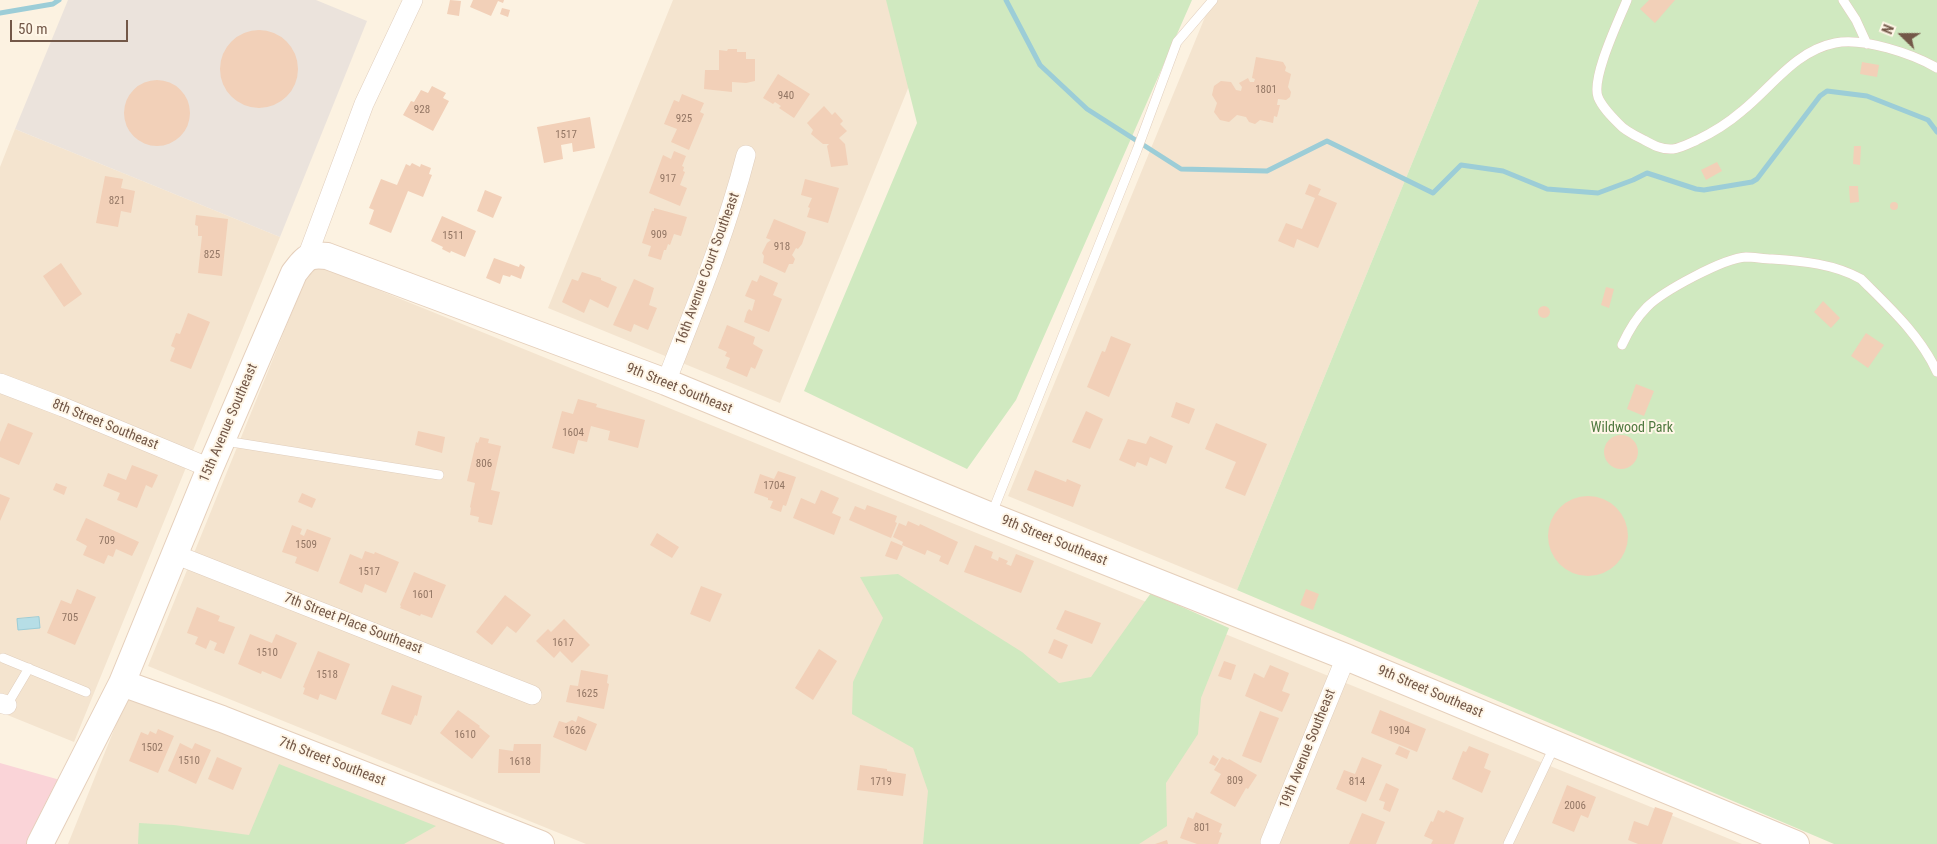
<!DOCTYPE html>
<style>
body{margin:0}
#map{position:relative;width:1937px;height:844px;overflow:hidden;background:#fcf2e1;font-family:"Roboto Condensed",sans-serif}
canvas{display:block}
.north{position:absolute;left:1877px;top:10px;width:50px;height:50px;-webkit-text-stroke:4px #fff6e7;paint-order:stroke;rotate:292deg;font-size:14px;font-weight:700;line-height:20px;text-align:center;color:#735848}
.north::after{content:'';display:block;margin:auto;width:18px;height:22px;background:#735848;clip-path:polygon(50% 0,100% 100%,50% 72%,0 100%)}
.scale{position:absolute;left:10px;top:20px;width:118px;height:22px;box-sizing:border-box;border:2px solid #735848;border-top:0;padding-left:6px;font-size:15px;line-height:18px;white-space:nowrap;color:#735848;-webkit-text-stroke:4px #fff6e7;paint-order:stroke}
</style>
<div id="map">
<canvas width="1937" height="844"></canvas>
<div class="north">N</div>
<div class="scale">50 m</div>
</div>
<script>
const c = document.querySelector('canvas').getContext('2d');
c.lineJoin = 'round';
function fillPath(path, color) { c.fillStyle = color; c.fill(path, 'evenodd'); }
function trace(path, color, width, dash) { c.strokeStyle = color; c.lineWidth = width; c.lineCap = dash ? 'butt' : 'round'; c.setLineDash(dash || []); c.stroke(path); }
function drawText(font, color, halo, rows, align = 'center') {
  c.font = font + ' "Roboto Condensed",sans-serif'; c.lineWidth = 4; c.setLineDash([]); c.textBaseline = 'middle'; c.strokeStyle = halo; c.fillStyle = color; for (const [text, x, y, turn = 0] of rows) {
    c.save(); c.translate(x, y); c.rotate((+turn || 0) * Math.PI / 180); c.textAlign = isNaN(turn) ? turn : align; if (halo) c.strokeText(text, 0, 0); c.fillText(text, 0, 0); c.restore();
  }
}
fillPath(new Path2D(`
 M673,0H944L780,403L548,308Z
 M1212,0H1479L1237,590L1008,496Z
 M15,129L280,237L74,742L0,712V167Z
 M312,263L1742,844H586L148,666Z
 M130,690L510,844H68Z`), '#f4e4cf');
fillPath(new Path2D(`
 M68,0H316L367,21L280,237L15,129Z`), '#ebe3dc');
fillPath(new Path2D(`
 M0,763L60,780L32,844H0Z`), '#fad4d8');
fillPath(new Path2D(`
 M886,0H1192L1016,400L967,469L804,391L917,123Z
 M1479,0H1937V844H1834L1237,590Z
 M898,574L1022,652L1059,683L1091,677L1151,593L1229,628L1201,698L1198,734L1166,783L1167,826L1139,844H923L928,791L913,748L852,714L853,682L883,618L860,577Z
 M279,764L436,826L404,844H138L139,823L174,825L249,835Z`), '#d0e9c0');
const water = new Path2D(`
 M39,617L40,628L18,630L17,619Z`);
fillPath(water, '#b6dee6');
trace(water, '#9ccdd7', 1);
trace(new Path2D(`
 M1006,0L1040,65L1087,109L1181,169L1267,171L1327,141L1433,193L1461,165L1503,171L1547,189L1598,193L1633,180L1647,173L1696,189L1704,190L1752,182L1757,179L1820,96L1827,91L1867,96L1928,120L1937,132
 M0,13L53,4L59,0`), '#9ccdd7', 5);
fillPath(new Path2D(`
 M450,0L461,1L459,16L447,14Z
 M473,0H504L503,3L498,1L491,16L470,7Z
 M1649,0H1675L1655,23L1640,9Z
 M502,8L510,10L508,17L500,14Z
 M220 69a39 39 0 1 1 78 0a39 39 0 1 1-78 0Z
 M728,49H737V52H746V59H755V81L746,83L732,82V92L704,89L705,70H719V50L727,51Z
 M1256,57L1283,62L1286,67L1285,71L1291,74L1288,87L1291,92L1290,97L1286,100L1278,99L1277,105H1280L1277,117L1274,116L1273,123L1260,120L1255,124L1249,122L1246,117L1237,115L1229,122L1220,120L1214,112L1217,103L1212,95L1214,86L1221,81L1231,82L1236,90L1241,91L1242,87L1239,83L1248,78L1250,82H1254L1255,79L1252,78Z
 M1862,62L1879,65L1877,77L1860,74Z
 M778,74L810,94L794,118L779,108L781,106L775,102L773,104L763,98Z
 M124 113a33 33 0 1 1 66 0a33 33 0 1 1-66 0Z
 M432,86L446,93L443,98L449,101L433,131L403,115L411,101L414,102L421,90L428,93Z
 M682,94L704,103L700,112L704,114L689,150L671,142L677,129L664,124L674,100L679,102Z
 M824,106L832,115L835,112L843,121L840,124L847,131L839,138L845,144L848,165L831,167L827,146L829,144H823L811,134L813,130L807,123Z
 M590,117L595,148L573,152L572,143L561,145L563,159L544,163L537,127Z
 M1854,146H1861L1860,165L1853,164Z
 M674,151L686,156L682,166L684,167L683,171L685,172L680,185L687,188L680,206L649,193L663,155L671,159Z
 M1717,162L1722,171L1706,180L1701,170Z
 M412,163L420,167L421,164L431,168L429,174L432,175L423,197L408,191L391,233L369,224L374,210L369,208L381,179L397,185L406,164L410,166Z
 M105,176L123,179L121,188L135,191L131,213L121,211L118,227L96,223Z
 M805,179L839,188L828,223L807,217L810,208L808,207L812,198L801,195Z
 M1309,184L1321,189L1318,195L1337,203L1318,248L1297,239L1294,248L1278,241L1286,223L1302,229L1315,198L1305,194Z
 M1849,186H1858L1859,202L1850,203Z
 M485,190L502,197L493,218L477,211Z
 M1890 206a4 4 0 1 1 8 0a4 4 0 1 1-8 0Z
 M654,208L687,217L681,236L674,234L670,245L668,244L666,250H664L661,260L648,256L651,246L642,243L652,211H654Z
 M196,215L228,219L222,276L198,273L202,236H198V226L195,225Z
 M442,216L476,231L465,257L451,251L450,253L442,249L443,247L431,241Z
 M774,219L806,232L802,244L798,249L796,248L792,255L795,259L793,264H789L785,273L763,263L764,256L762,253L767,243L771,240L766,238Z
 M494,258L519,267L520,264L525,267L521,279L511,275L510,277L503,275L500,284L486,278Z
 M61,263L82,294L64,307L43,276Z
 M582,272L601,278V280L617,287L608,308L590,299L584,313L562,302L572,279L578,281Z
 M760,275L778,283L773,295L782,299L769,332L744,322L747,312L749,309L752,311L755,300L745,296L752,280L757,282Z
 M634,279L654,288L649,305L657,308L648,330L634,324L631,332L613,325Z
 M1606,287L1614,289L1609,308L1601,305Z
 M1823,301L1840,318L1831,328L1814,312Z
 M1538 312a6 6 0 1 1 12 0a6 6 0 1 1-12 0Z
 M188,313L210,322L191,369L170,361L175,348L171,346L176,333L180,334Z
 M727,325L755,337L753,344L763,350L755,369L751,367L747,377L726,368L730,358L725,356L727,352L718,348Z
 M1866,333L1884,345L1868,368L1851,356Z
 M1111,336L1131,344L1109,397L1087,387L1102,351L1105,352Z
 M1636,384L1654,391L1644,416L1627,409Z
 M578,399L597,404L596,407L645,420L638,448L608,440L610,431L591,426L587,442L578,440L574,454L552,448L562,411L573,414Z
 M1176,402L1195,409L1189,424L1171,417Z
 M1086,411L1103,419L1090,449L1072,442Z
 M8,423L33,433L19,465L0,457V442Z
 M1216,423L1267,444L1245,496L1225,488L1236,462L1205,449Z
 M418,431L445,437L442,453L415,445Z
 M1604 452a17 17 0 1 1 34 0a17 17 0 1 1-34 0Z
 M1150,436L1173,446L1166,464L1150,457L1147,466L1137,462L1135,467L1119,460L1128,439L1146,444Z
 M480,437L489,439L488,443L501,446L491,490L500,492L492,525L478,522L479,517L470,515L471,508L470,507L475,483L467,481L476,442L478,443Z
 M132,465L158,475L152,488L146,485L137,508L117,500L120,493L103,486L108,473L126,480Z
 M1035,470L1066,482L1067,479L1081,485L1073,507L1027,490Z
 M778,471L796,477L786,506L783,505L781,512L770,508L773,501L768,500V498L754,493L760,474L774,479Z
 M56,483L67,487L64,495L53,490Z
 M821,490L839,498L832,513L841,517L834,535L793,518L801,498L815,504Z
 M302,493L316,499L312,508L298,502Z
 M0,494L10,498L0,521Z
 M1548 536a40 40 0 1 1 80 0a40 40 0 1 1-80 0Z
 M867,505L897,516L895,522L897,523L891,538L849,520L855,506L865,510Z
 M86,518L139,542L132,556L116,549L113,557L108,555L104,564L83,555L87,546L76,540Z
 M908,521L919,526L920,524L958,542L948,565L939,561L941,556L927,550L925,555L902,545L903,542L893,537L899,523L906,526Z
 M292,525L302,529L300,534L304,536L307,529L331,538L318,572L295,563L297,557L282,552Z
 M657,533L679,547L672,558L650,545Z
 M891,541L903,546L897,560L885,556Z
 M975,545L993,552L991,558L998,561L999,557L1008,561L1006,564L1011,566L1016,554L1034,561L1021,593L964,572Z
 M365,551L374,554L375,552L399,562L386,593L365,584L362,593L339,583L350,554L362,559Z
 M414,572L446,585L432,618L421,614L420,616L400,608L401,606L400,605Z
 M701,586L722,594L710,622L690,614Z
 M77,589L96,597L75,645L47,633L61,600L71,604Z
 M1306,589L1319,594L1313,610L1300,605Z
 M505,595L531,615L516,633L507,626L492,645L476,632Z
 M197,607L220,616L218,621L235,627L224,654L214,650L217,643L210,640L206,649L195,644L198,637L187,633Z
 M1065,610L1101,623L1092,644L1056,629Z
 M564,619L590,645L572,663L560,651L554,658L536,641L548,629L551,632Z
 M250,634L272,643L276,634L297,643L281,679L262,671L261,674L238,664Z
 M1054,639L1068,645L1062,659L1048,653Z
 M819,649L837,661L813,700L795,688Z
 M318,651L350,664L336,700L320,694L318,700L303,694L305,688L303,687Z
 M1224,661L1236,665L1231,680L1218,676Z
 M1270,665L1289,673L1282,691L1290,694L1282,712L1245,696L1254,673L1264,678Z
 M581,670L608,675L607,683L609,684L604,709L566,702L570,685L578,686Z
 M392,685L422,696L417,716L415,715L411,725L381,714Z
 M458,710L480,726L479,727L490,736L472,759L440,733Z
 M1380,710L1426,729L1417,752L1371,733Z
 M1260,711L1279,718L1261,763L1242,756Z
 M578,716L597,724L586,751L553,737L559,721L566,723L572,720L576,722Z
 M158,729L174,736L158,773L129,761L141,732L148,735L150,731L156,734Z
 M180,743L192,749L195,743L211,750L196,784L168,771Z
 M514,744H541L540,773H498L499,749L513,751Z
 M1399,746L1410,751L1407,759L1395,754Z
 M1469,746L1489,754L1484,768L1491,771L1482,793L1452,779L1463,751L1466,752Z
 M1213,755L1219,759L1215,766L1209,763Z
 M217,757L242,768L233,790L208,779Z
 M1222,757L1228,760L1229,759L1257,775L1248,789L1246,788L1235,807L1210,793L1221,774L1214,770Z
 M1362,757L1382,765L1366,802L1336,789L1344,770L1355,774Z
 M860,765L887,769V771L906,774L903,796L857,790Z
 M1386,783L1399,789L1390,812L1383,809L1385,802L1379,800Z
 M1567,785L1596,797L1588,818L1581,815L1574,832L1552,823Z
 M1655,807L1673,813L1662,844H1638L1628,840L1634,821L1648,826Z
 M1438,810L1444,813L1446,810L1464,818L1454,844H1431L1433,840L1424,836L1431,821L1433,822Z
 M1196,812L1222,824L1219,832L1222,833L1218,844H1197L1180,838L1188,817L1193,819Z
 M1362,813L1385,822L1376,844H1349Z
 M1167,840L1168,844H1155Z`), '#f2d0b8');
const lane = new Path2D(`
 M1627,0C1619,20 1591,78 1598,97C1602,107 1611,116 1619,124C1625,131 1636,136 1644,140C1653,145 1662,150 1673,149C1681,148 1690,143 1697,140C1714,132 1728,123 1742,111C1772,87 1795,51 1835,43C1863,37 1913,54 1937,68
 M1843,0L1856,20L1867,44
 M1622,345C1628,332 1637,317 1647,307C1663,291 1724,258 1746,257C1754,257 1764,259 1772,259C1802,261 1835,264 1861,279C1889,307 1920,335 1937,372
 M225,441L439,475
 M992,513L1137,150L1177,42L1213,0
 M3,658L86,692
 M7,705L29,668
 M1508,844L1554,747`);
const street = new Path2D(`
 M307,257L364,104L413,0
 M666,382C695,308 726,233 746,155
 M0,383L63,407L210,468
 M174,554L532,695
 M0,703L7,705
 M1270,842L1346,657`);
const secondary = new Path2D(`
 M122,683L222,719L541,844
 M40,844L122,683L210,468L294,273C306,258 307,254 327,256L666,382L991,516L1346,657L1796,844`);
trace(lane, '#e0cebd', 10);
trace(street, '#e0cebd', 20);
trace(secondary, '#e5cfbb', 28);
trace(lane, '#fff', 9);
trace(street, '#fff', 19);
trace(secondary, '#fff', 26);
drawText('11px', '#937664', null, [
 ["1801",1266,90],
 ["940",786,96],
 ["928",422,110],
 ["925",684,119],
 ["1517",566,135],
 ["917",668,179],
 ["821",117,201],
 ["909",659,235],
 ["1511",453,236],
 ["918",782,247],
 ["825",212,255],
 ["1604",573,433],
 ["806",484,464],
 ["1704",774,486],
 ["709",107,541],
 ["1509",306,545],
 ["1517",369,572],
 ["1601",423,595],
 ["705",70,618],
 ["1617",563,643],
 ["1510",267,653],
 ["1518",327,675],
 ["1625",587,694],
 ["1626",575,731],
 ["1904",1399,731],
 ["1610",465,735],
 ["1502",152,748],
 ["1510",189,761],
 ["1618",520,762],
 ["809",1235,781],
 ["1719",881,782],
 ["814",1357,782],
 ["2006",1575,806],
 ["801",1202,828]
]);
drawText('14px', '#735848', '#fff6e7', [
 ["16th Avenue Court Southeast",708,269,-70],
 ["9th Street Southeast",679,389,22],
 ["15th Avenue Southeast",229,423,-67],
 ["8th Street Southeast",105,425,22],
 ["9th Street Southeast",1054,541,22],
 ["7th Street Place Southeast",353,624,21],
 ["9th Street Southeast",1430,692,23],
 ["19th Avenue Southeast",1308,749,-68],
 ["7th Street Southeast",332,762,21]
]);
drawText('14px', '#507940', '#fff6e7', [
 ["Wildwood Park",1632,428]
]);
</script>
